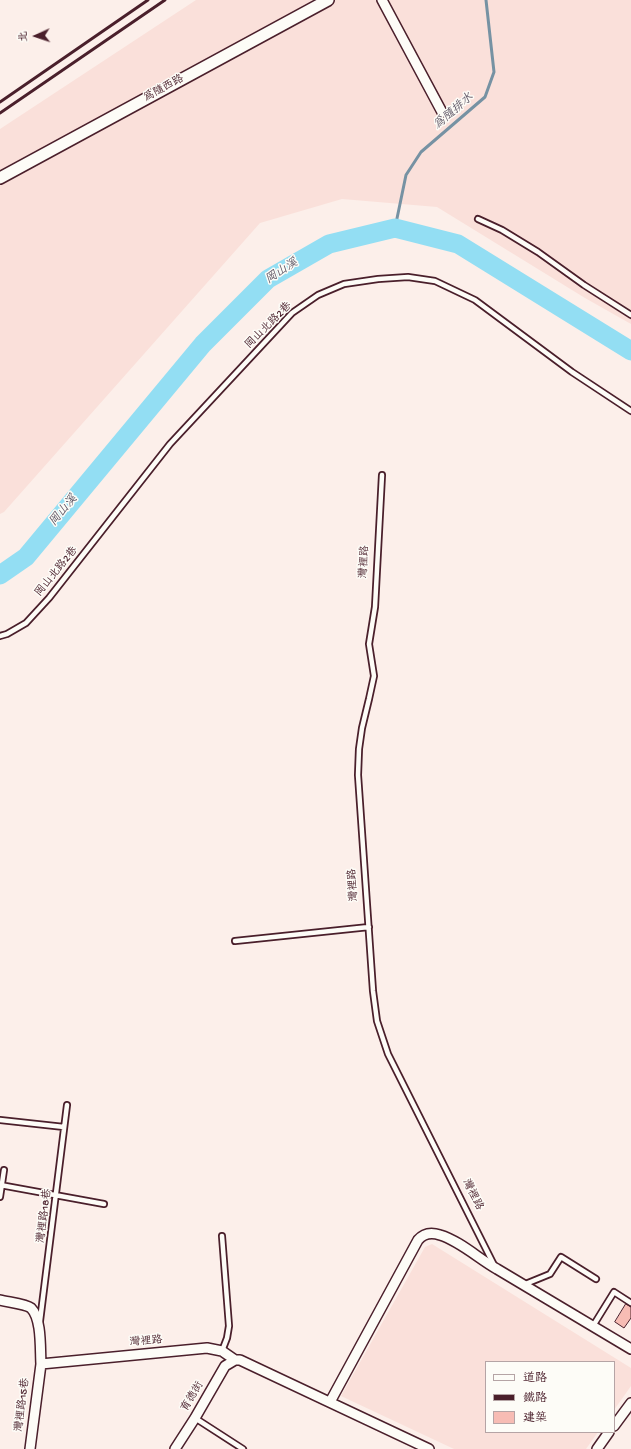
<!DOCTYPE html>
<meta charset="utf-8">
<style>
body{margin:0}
#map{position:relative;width:631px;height:1449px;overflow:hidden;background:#fcefea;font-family:"Gochi Hand","LXGW WenKai TC",sans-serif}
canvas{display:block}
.legend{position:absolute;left:485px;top:1361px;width:130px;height:72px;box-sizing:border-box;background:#fdfcf7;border:1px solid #b5a4a5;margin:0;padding:5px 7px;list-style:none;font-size:12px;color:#4a1f2b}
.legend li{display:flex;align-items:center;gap:8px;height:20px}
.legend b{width:20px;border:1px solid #b5a4a5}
.north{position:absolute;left:16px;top:16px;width:40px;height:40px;-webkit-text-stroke:3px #fdfcf7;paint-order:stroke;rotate:267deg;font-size:11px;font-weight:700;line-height:16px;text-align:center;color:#4a1f2b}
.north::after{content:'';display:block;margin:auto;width:14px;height:18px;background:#4a1f2b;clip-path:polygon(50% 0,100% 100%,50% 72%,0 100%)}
</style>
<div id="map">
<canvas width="631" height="1449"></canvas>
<ul class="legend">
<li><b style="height:5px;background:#fdfcf7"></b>道路</li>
<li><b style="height:5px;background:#4a1f2b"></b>鐵路</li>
<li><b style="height:11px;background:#f7bcb4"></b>建築</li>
</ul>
<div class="north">北</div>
</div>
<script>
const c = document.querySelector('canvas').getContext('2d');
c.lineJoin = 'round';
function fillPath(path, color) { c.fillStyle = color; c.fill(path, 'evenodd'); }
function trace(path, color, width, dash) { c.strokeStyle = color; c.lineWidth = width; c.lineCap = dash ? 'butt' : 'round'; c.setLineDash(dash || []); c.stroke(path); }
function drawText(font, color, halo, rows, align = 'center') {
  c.font = font + ' "Gochi Hand","LXGW WenKai TC",sans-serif'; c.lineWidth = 3; c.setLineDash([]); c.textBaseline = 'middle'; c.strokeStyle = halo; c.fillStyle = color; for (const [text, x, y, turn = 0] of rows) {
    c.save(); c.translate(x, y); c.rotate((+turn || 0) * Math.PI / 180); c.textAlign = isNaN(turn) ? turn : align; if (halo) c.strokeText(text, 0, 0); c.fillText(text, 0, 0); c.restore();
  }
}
fillPath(new Path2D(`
 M196,0H631V324L585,298L437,207L342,199L260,223L4,512L0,514V129Z
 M432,1244L631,1368V1386L614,1410V1362H486V1432H598L586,1449H454L341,1396L425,1247Z`), '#fae0da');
trace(new Path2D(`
 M395,228L406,175L421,152L485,97L494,72L486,0`), '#7692a3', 3);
trace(new Path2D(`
 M0,575L26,557L203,344L268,279L329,244L395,228L458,244L631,351`), '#93def3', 19);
const building = new Path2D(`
 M626,1304L631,1307V1318L624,1328L615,1322Z`);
fillPath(building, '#f7bcb4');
trace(building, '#4a1f2b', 1);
const service = new Path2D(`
 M478,219L502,230L538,252L584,285L631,315
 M382,475L375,607L369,644L374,676L369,699L362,728L359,749L358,775L373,991L377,1021L388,1054L494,1265
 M0,636L7,634L26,623L49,598L170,444L292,313L318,295L344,284L378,279L408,277L435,281L475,300L572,372L631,411
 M235,941L369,927
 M0,1120L64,1127
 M0,1185L104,1204
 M0,1197L4,1170
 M222,1236L229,1326L227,1338L222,1351
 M523,1285L550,1274L561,1257L596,1279
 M40,1321L67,1105
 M593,1326L614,1292L631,1303
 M195,1418L243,1449`);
const minor = new Path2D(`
 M382,0L442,112
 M0,1300C7,1302 26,1304 31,1308C42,1319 40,1349 41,1364L207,1348L222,1351L235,1360H240L429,1449
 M330,1402L418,1240C424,1233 431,1232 440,1235C460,1241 479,1259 497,1269C542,1296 586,1322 631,1349
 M614,1426L631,1403
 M30,1449L41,1364
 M175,1449L195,1418L225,1366L235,1360
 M597,1449L609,1432`);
const tertiary = new Path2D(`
 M0,178L328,0`);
trace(service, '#4a1f2b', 8);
trace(minor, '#4a1f2b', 12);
trace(tertiary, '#4a1f2b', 14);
trace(service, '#fdfcf7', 4.5);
trace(minor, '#fdfcf7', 9);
trace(tertiary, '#fdfcf7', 11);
trace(new Path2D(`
 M0,102L148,0
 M0,113L165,0`), '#4a1f2b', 3);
drawText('11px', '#4a1f2b', '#fdfcf7', [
 ["為隨西路",164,89,-29],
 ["岡山北路2巷",269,326,-45],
 ["灣裡路",365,562,-87],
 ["岡山北路2巷",57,572,-51],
 ["灣裡路",354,885,-94],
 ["灣裡路",472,1195,63],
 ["灣裡路18巷",45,1216,-83],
 ["灣裡路",146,1342,-5],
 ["育德街",193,1397,-59],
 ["灣裡路15巷",23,1405,-83]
]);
drawText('italic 12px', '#605867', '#fdfcf7', [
 ["為隨排水",454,112,-41],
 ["岡山溪",282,272,-33],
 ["岡山溪",64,511,-50]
]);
</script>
